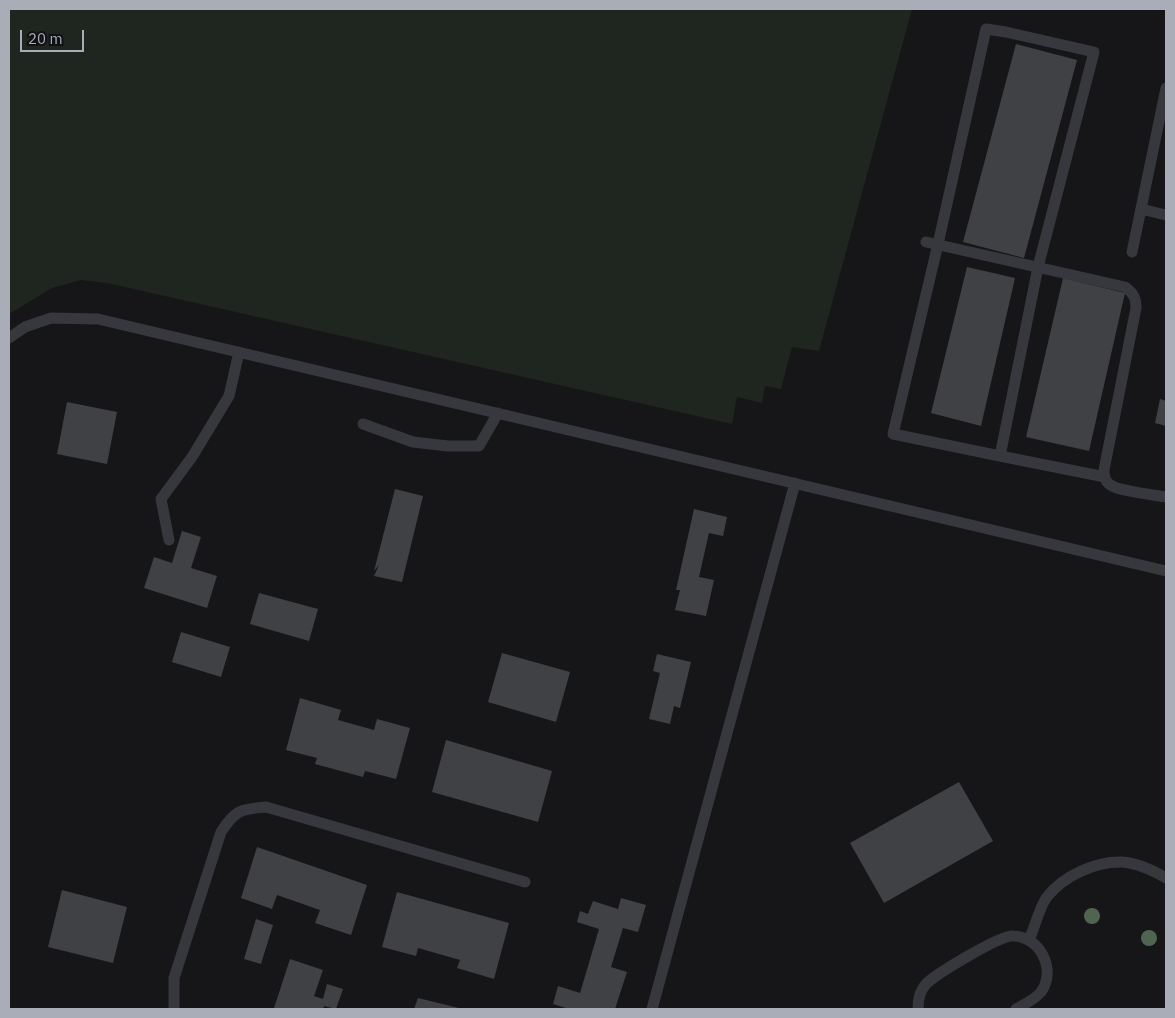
<!DOCTYPE html>
<style>
body{margin:0}
#map{position:relative;width:1175px;height:1018px;overflow:hidden;background:#161618;font-family:"IBM Plex Sans",sans-serif}
canvas{display:block}
.frame{position:absolute;inset:0;border:10px solid #a8adb8;pointer-events:none}
.scale{position:absolute;left:20px;top:30px;width:64px;height:22px;box-sizing:border-box;border:2px solid #a8adb8;border-top:0;padding-left:6px;font-size:15px;line-height:18px;white-space:nowrap;color:#a8adb8;-webkit-text-stroke:4px #111113;paint-order:stroke}
</style>
<div id="map">
<canvas width="1175" height="1018"></canvas>
<div class="frame"></div>
<div class="scale">20 m</div>
</div>
<script>
const c = document.querySelector('canvas').getContext('2d');
c.lineJoin = 'round';
function fillPath(path, color) { c.fillStyle = color; c.fill(path, 'evenodd'); }
function trace(path, color, width, dash) { c.strokeStyle = color; c.lineWidth = width; c.lineCap = dash ? 'butt' : 'round'; c.setLineDash(dash || []); c.stroke(path); }
fillPath(new Path2D(`
 M9,9H912L819,351L792,347L781,389L765,386L762,403L737,397L732,424L107,283L81,280L52,288L9,314Z`), '#1e261f');
fillPath(new Path2D(`
 M1016,44L1077,60L1024,258L963,242Z
 M967,267L1015,278L981,426L931,413Z
 M1063,278L1125,293L1089,451L1026,437Z
 M1160,399L1166,401V426L1155,423Z
 M67,402L117,412L107,464L57,454Z
 M395,489L423,496L402,582L374,576L379,565L374,571Z
 M694,509L727,517L723,536L709,533L699,577L714,580L706,616L675,610L680,590H676Z
 M182,531L201,537L191,568L217,576L207,608L144,588L154,557L172,563Z
 M259,593L318,609L309,641L250,624Z
 M181,632L230,647L221,677L172,662Z
 M502,653L570,672L556,722L488,702Z
 M657,654L691,662L680,708L674,706L670,724L649,719L660,673L653,671Z
 M300,698L341,710L338,720L374,730L377,719L410,728L396,779L365,771L363,777L315,764L317,758L286,750Z
 M446,740L552,771L538,822L432,792Z
 M959,782L993,841L884,903L850,843Z
 M257,847L367,885L351,935L315,923L320,910L277,895L272,909L241,898Z
 M62,890L127,907L113,963L48,947Z
 M397,892L509,923L494,979L457,968L460,960L418,948L416,956L382,947Z
 M621,898L646,905L638,932L623,928L611,967L627,972L615,1009H569L553,1004L558,986L580,993L599,929L577,922L580,911L588,914L593,901L618,909Z
 M256,919L273,925L261,964L244,959Z
 M290,959L323,970L314,996L323,999L327,984L343,989L336,1009L324,1006L323,1009H278L274,1008Z
 M418,998L463,1009H414Z`), '#404145');
trace(new Path2D(`
 M1141,209L1166,215
 M926,242L1125,287C1133,293 1136,297 1136,308L1104,470C1104,474 1105,481 1109,484C1116,491 1155,495 1166,497
 M1132,252L1166,88
 M9,338L25,327L51,318L98,319L1166,571
 M363,424L413,442L448,446H479L498,413
 M1000,456L893,434L938,244L986,29L1006,32L1094,52L1038,267L1000,456L1105,477
 M169,540L161,499L192,457L229,396L239,352
 M1029,940C1034,930 1040,905 1047,897C1063,876 1096,861 1122,862C1137,863 1154,871 1166,878
 M174,1009V978L221,832C235,810 241,809 266,807L525,882
 M652,1009L795,483
 M918,1009C918,1000 919,992 926,984C936,974 1000,935 1013,936C1040,936 1057,970 1041,992C1034,1000 1025,1004 1016,1009`), '#37383d', 11);
c.fillStyle = '#506452';
for (const [x, y] of [
 [1092,916],
 [1149,938]
]) { c.beginPath(); c.arc(x, y, 8, 0, 2 * Math.PI); c.fill(); }
</script>
